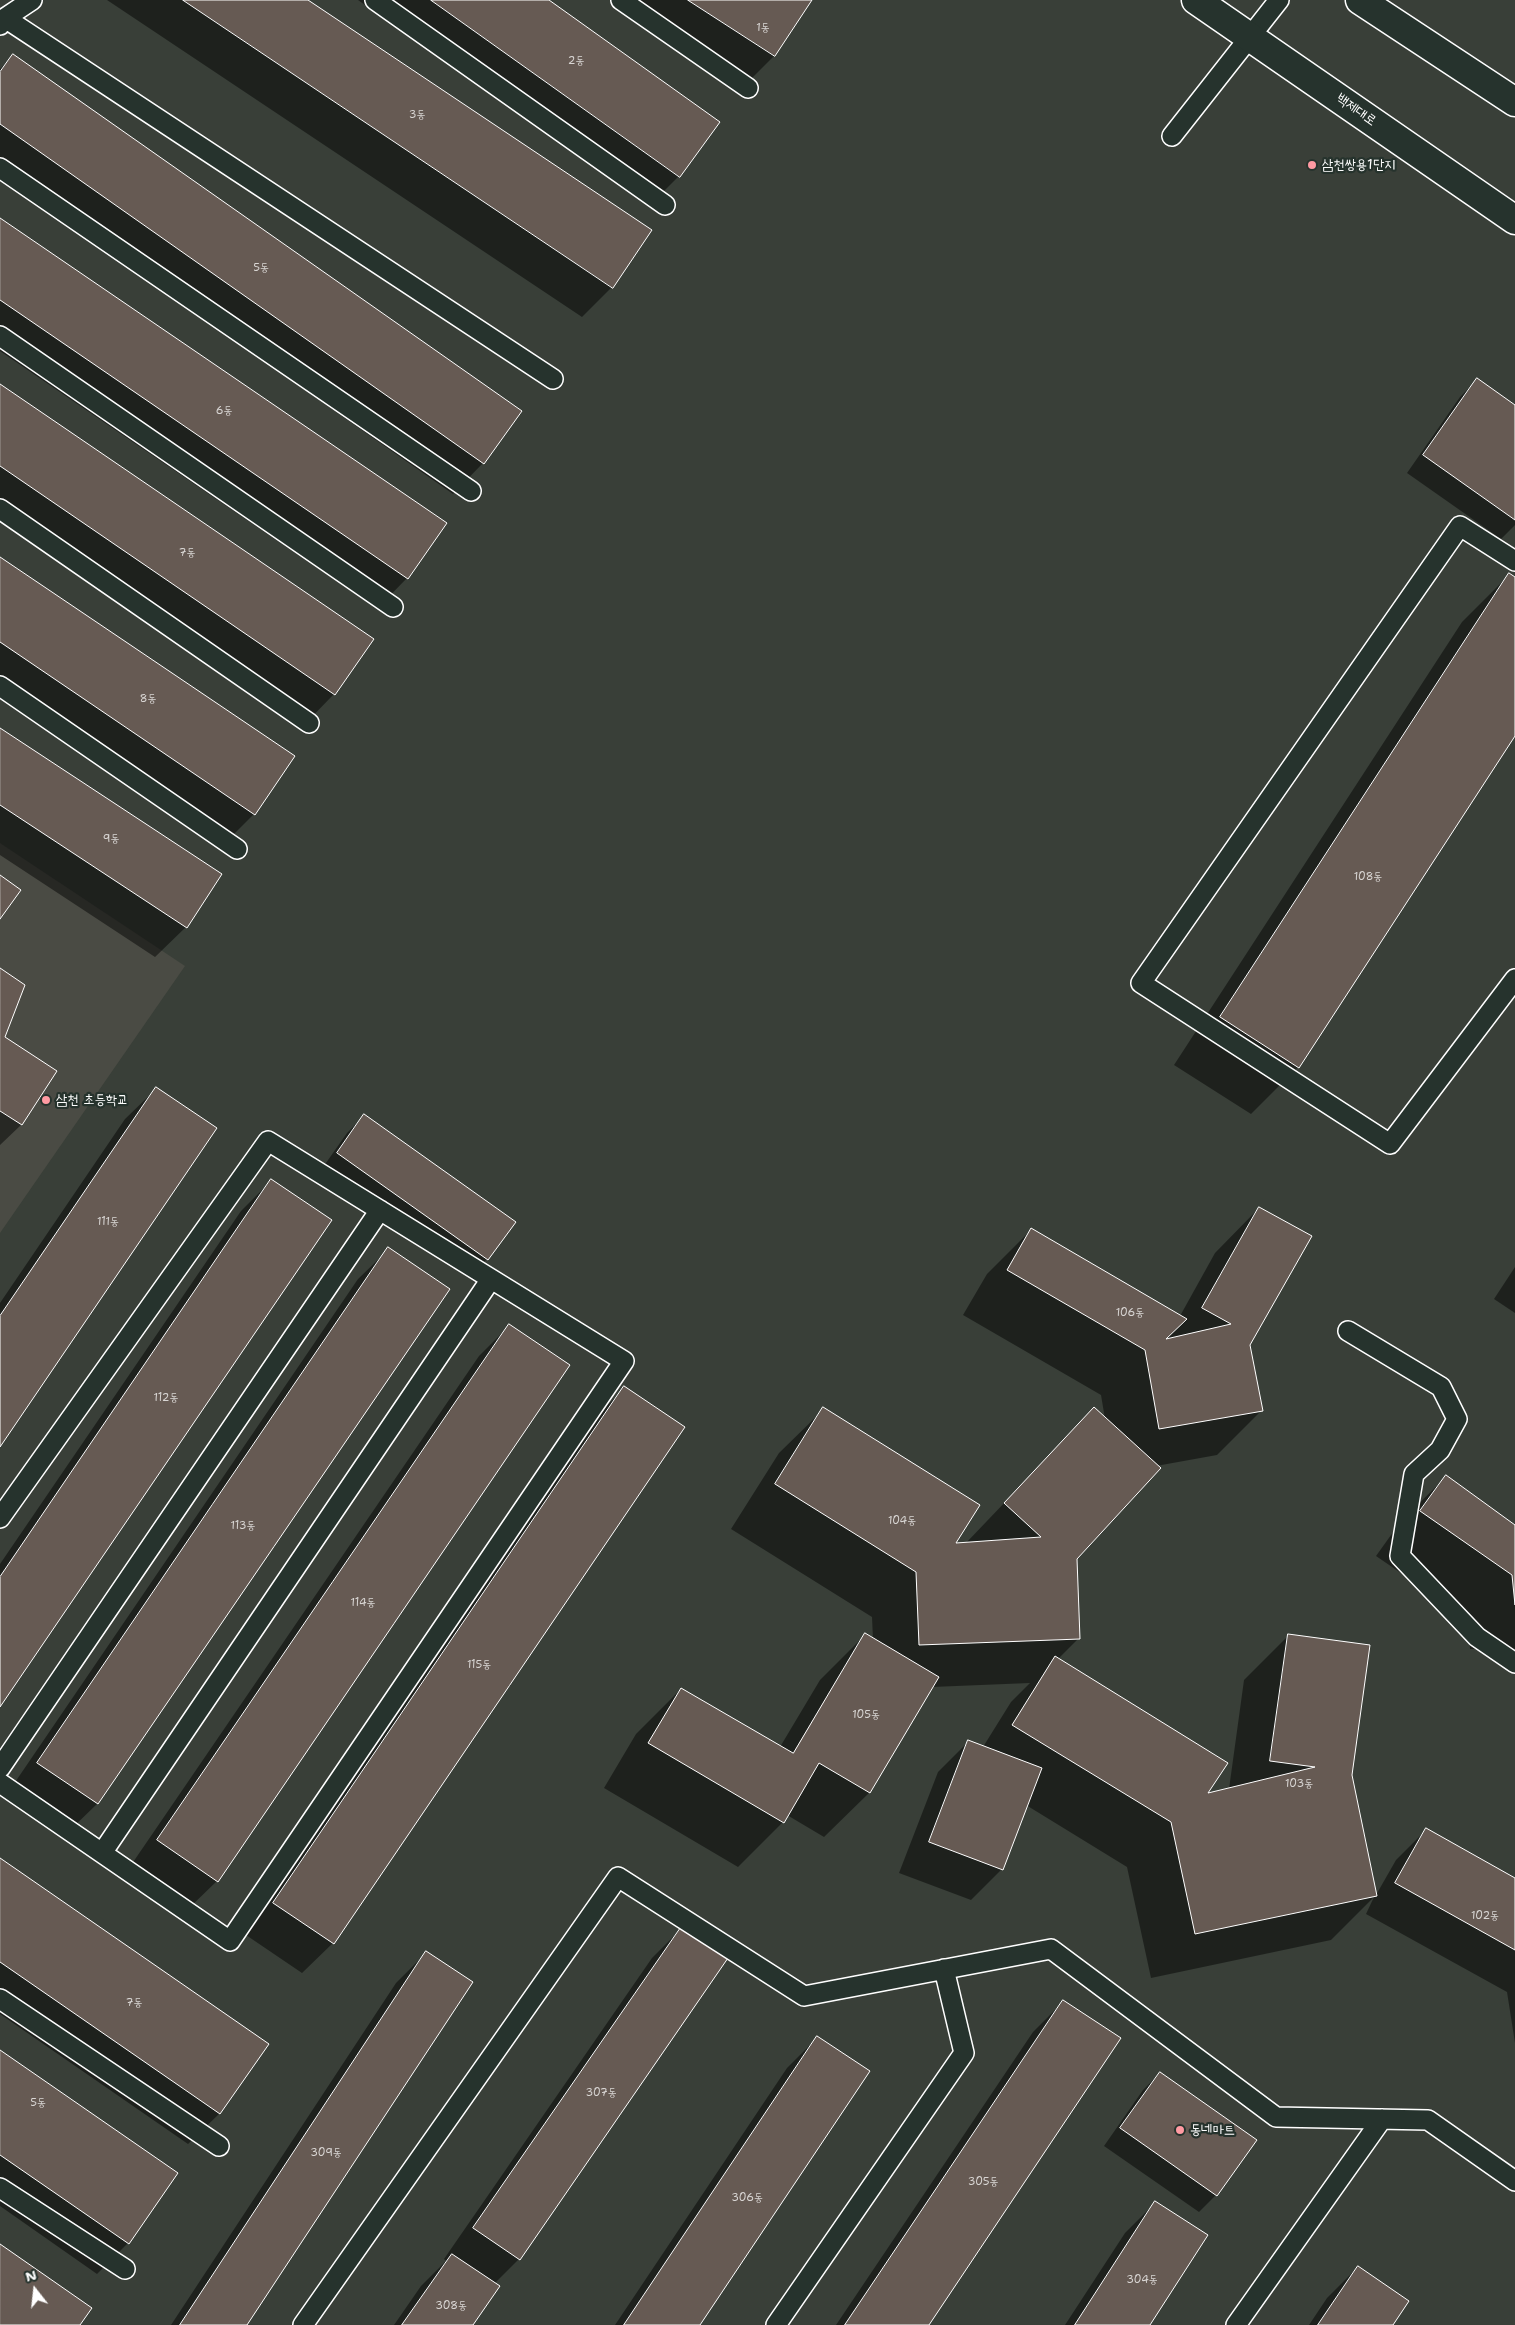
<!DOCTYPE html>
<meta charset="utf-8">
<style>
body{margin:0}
#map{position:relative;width:1515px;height:2325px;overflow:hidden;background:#393f38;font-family:"Shantell Sans",sans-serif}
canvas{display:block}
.north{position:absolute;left:10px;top:2265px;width:50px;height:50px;-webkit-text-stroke:4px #26332d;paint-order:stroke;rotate:344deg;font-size:14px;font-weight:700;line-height:20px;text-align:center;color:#fff}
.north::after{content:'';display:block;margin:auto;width:18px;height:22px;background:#fff;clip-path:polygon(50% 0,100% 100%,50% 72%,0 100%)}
</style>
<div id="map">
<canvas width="1515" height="2325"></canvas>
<div class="north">N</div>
</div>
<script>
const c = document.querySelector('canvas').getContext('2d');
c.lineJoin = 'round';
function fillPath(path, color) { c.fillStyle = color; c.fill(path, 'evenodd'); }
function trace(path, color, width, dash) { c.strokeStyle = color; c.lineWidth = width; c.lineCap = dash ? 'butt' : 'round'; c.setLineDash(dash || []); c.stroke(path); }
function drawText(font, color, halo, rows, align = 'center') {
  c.font = font + ' "Shantell Sans","Poor Story",sans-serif'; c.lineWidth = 4.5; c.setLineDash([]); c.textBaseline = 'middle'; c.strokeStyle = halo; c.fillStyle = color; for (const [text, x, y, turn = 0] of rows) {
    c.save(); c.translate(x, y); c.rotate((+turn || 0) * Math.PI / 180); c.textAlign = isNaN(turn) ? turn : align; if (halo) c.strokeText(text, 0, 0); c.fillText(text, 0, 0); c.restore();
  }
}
fillPath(new Path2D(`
 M0,843L185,966L0,1233Z`), '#4a4b44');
fillPath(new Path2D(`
 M107,0H306L612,287L582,317Z
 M358,0H546L679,176L649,206Z
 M611,0H811L774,56L744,86Z
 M13,56L483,463L453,494L0,176V69Z
 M0,219L407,578L377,609L0,351Z
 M1477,380L1515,407V525L1501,539L1407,473L1460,397Z
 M0,385L334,694L304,725L0,517Z
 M0,558L254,814L224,844L0,693Z
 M1509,575L1515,578V734L1298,1067L1251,1114L1174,1065L1462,622Z
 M0,729L186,927L155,957L0,855Z
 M0,970L3,1037L56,1071L21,1125L0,1145Z
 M156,1089L0,1444V1303L125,1119Z
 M364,1116L487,1259L470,1276L321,1170L347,1133Z
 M271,1181L0,1705V1564L241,1211Z
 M1259,1208L1249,1345L1261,1411L1217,1455L1156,1466L1075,1558L1079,1638L1058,1659L1206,1795L1229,1789L1244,1680L1288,1636L1351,1775L1376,1895L1396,1860L1427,1829L1515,1879V2043L1507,1992L1366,1914L1374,1897L1331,1940L1151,1978L1127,1867L1026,1805L1002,1869L971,1900L899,1873L938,1772L969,1741L983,1747L1011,1702L1030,1683L932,1687L869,1793L824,1837L787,1815L783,1822L738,1867L604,1788L636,1734L681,1689L780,1747L820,1680L865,1635L873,1640L872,1617L731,1529L779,1453L824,1409L953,1544H965L1094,1409L1105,1419L1101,1395L963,1315L987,1274L1031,1230L1180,1316L1215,1253Z
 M389,1249L448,1289L97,1804L66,1834L7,1794L358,1279Z
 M1515,1267V1313L1494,1299Z
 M509,1326L217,1881L186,1911L127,1871L479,1356Z
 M625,1388L333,1943L302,1973L243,1933L594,1418Z
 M1446,1477L1515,1526V1649H1470L1468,1619L1376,1556L1401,1521Z
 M0,1859L267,2044L219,2114L188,2144L0,2014Z
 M682,1928L519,2259L494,2284L471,2325H394L421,2286L446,2261L444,2259L652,1958Z
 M426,1953L245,2325H171L396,1983Z
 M1063,2002L927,2325H836L1033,2032Z
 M818,2037L699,2325H615L787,2068Z
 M0,2052L176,2174L128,2243L97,2274L0,2206Z
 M1160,2073L1216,2195L1199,2212L1104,2146L1143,2090Z
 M1155,2203L1148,2325H1065L1125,2233Z
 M1358,2267L1391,2325H1309L1327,2298Z`), '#0007');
const building = new Path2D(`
 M183,0H308L652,230L613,288Z
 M431,0H549L720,122L680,177Z
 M688,0H812L775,56Z
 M13,54L522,411L484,464L0,124V72Z
 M0,218L447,523L408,579L0,300Z
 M1477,378L1515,405V520L1423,455Z
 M0,384L374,639L335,695L0,466Z
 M0,557L295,756L255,815L0,642Z
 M1509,573L1515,577V736L1299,1068L1220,1017Z
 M0,728L222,874L187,928L0,805Z
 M0,875L21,890L0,919Z
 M0,968L25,985L5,1037L57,1071L22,1125L0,1111Z
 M156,1087L217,1128L0,1447V1316Z
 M364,1114L516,1222L488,1260L337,1153Z
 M271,1179L332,1220L0,1707V1577Z
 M1259,1207L1312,1236L1250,1345L1263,1411L1159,1429L1145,1350L1007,1270L1031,1228L1187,1319L1166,1339L1231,1324L1202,1308Z
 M388,1247L450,1289L98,1804L37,1763Z
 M509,1324L570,1365L218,1882L157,1840Z
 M624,1386L685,1427L334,1944L273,1903Z
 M823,1407L980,1505L956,1543L1041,1537L1004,1503L1094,1407L1161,1468L1077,1559L1080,1639L919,1645L916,1572L775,1484Z
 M1446,1475L1515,1525V1605L1512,1575L1420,1511Z
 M865,1633L939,1677L870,1793L819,1763L784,1823L648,1743L681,1688L793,1753Z
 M1288,1634L1370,1645L1352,1775L1377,1896L1195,1934L1171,1822L1012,1725L1055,1656L1228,1763L1208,1793L1315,1767L1270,1761Z
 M968,1740L1042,1768L1003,1870L929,1842Z
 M1426,1828L1515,1878V1950L1395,1883Z
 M0,1858L269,2044L220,2114L0,1962Z
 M682,1926L728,1958L520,2260L473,2228Z
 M426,1951L473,1982L247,2325H180Z
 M1063,2000L1121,2038L929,2325H845Z
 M817,2036L870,2071L700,2325H624Z
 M0,2050L178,2173L129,2244L0,2155Z
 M1160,2072L1257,2140L1217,2196L1120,2128Z
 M1155,2201L1208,2235L1150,2325H1075Z
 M0,2244L92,2308L80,2325H0Z
 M452,2254L500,2286L473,2325H402Z
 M1358,2266L1409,2301L1393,2325H1318Z`);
fillPath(building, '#665a53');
trace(building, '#fff', 1);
const service = new Path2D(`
 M375,0L665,205
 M621,0L748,88
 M5,18L553,379
 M0,25L5,18L32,0
 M1172,136L1279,0
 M0,168L471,491
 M0,336L393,607
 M0,509L309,723
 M1515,561L1460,526L1141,983L1390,1144L1515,979
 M0,686L237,849
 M1348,1331L1441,1387L1457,1419L1440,1450L1414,1474L1400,1556L1477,1637L1515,1663
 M0,1518L268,1141L624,1361L230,1941L0,1783
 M0,1768L380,1210
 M102,1853L491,1279
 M0,1999L219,2146
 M0,2188L125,2269
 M303,2325L618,1877L804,1996L1051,1949L1276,2117L1428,2120L1515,2181
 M776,2325L964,2053L944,1969
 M1236,2325L1382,2119`);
const tertiary = new Path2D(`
 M1196,0L1515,220
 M1360,0L1515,102`);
trace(service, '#fff', 22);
trace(tertiary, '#fff', 31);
trace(service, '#26332d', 19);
trace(tertiary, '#26332d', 28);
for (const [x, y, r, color] of [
 [1312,165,5,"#ff9aa2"],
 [46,1100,5,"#ff9aa2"],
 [1180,2130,5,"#ff9aa2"]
]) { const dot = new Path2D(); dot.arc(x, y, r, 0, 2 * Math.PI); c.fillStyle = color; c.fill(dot); trace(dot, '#26332d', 2); }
drawText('11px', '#d9d6d4', null, [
 ["1동",763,28],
 ["2동",576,61],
 ["3동",417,115],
 ["5동",261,268],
 ["6동",224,411],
 ["7동",187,553],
 ["8동",148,699],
 ["9동",111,839],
 ["108동",1368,877],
 ["111동",108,1222],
 ["106동",1130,1313],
 ["112동",166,1398],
 ["104동",902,1521],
 ["113동",243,1526],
 ["114동",363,1603],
 ["115동",479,1665],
 ["105동",866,1715],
 ["103동",1299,1784],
 ["102동",1485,1916],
 ["7동",134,2003],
 ["307동",601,2093],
 ["5동",38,2103],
 ["309동",326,2153],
 ["305동",983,2182],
 ["306동",747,2198],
 ["304동",1142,2280],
 ["308동",451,2306]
]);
drawText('14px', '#fff', '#26332d', [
 ["백제대로",1356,110,35]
]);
drawText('14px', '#fff', '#26332d', [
 ["삼천쌍용1단지",1322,165],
 ["삼천 초등학교",56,1100],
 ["동네마트",1190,2130]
], 'left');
</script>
